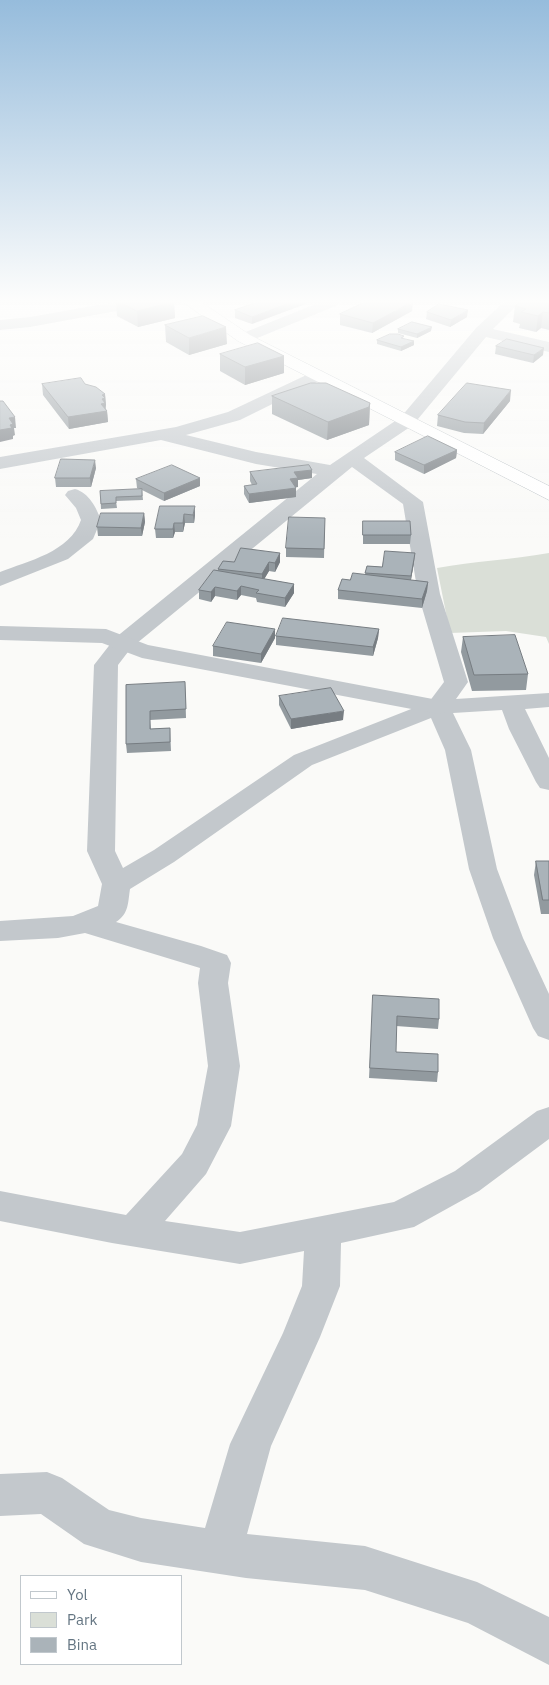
<!DOCTYPE html>
<style>
body{margin:0}
#map{position:relative;width:549px;height:1685px;overflow:hidden;background:#fafaf8;font-family:"IBM Plex Sans",sans-serif}
canvas{display:block}
.legend{position:absolute;left:20px;top:1575px;width:162px;height:90px;box-sizing:border-box;background:#fff;border:1px solid #c1c8cd;margin:0;padding:6px 9px;list-style:none;font-size:15px;color:#657683}
.legend li{display:flex;align-items:center;gap:10px;height:25px}
.legend b{width:25px;border:1px solid #c1c8cd}
</style>
<div id="map">
<canvas width="549" height="1685"></canvas>
<ul class="legend">
<li><b style="height:6px;background:#fff"></b>Yol</li>
<li><b style="height:14px;background:#dadfd7"></b>Park</li>
<li><b style="height:14px;background:#aab3b9"></b>Bina</li>
</ul>
</div>
<script>
const c = document.querySelector('canvas').getContext('2d');
c.lineJoin = 'round';
function fillPath(path, color) { c.fillStyle = color; c.fill(path, 'evenodd'); }
function trace(path, color, width, dash) { c.strokeStyle = color; c.lineWidth = width; c.lineCap = dash ? 'butt' : 'round'; c.setLineDash(dash || []); c.stroke(path); }
fillPath(new Path2D(`
 M549,553V644L546,637L506,631L450,633L437,568C474,561 511,560 549,553Z`), '#dadfd7');
const secondary = new Path2D(`
 M183,302H201L250,335L549,486V500L238,341Z`);
trace(secondary, '#b3babf', 1);
fillPath(new Path2D(`
 M115,302H146L138,307L30,327L0,330V320L30,317Z
 M321,302H341L338,305L250,341H238L236,338L238,335Z
 M504,302H520L493,329L549,342V352L486,337L413,425L364,458L423,502L440,594L468,682L456,699L549,693V707L525,709L549,758V790L540,788L536,782L509,729L502,710L453,713L471,750L497,869L523,938L549,994V1040L538,1036L533,1028L493,938L469,869L445,750L431,718L312,765L174,862L130,889C128,902 129,914 116,922L201,946L227,955L231,963L228,983L240,1066L231,1126L206,1174L165,1221L240,1232L394,1202L455,1171L537,1111L549,1107V1139L479,1191L414,1227L341,1243L340,1286L320,1337L271,1446L247,1534L365,1546L477,1582L549,1617V1665L468,1623L365,1590L246,1578L141,1562L84,1544L41,1514L0,1516V1474L47,1472L62,1478L109,1510L141,1518L205,1528L230,1444L283,1333L302,1286L304,1251L240,1264L112,1243L0,1221V1191L126,1215L182,1154L197,1125L208,1066L198,983L200,968L85,933L58,938L0,941V921L73,916L98,906L102,884L87,851L94,665L115,638L317,474L256,464L161,440L0,469V457L176,427L228,412L317,370L323,371L325,375L323,379L240,420L186,435L256,452L330,465L401,417L476,328ZM352,467L403,504L418,594L444,682L429,702L294,755L154,850L123,868L115,851L118,665L131,648Z
 M75,489C89,493 96,507 101,520L93,539L68,559L0,586V572C28,561 70,552 81,520L76,508L65,495L68,491Z`), '#c3c8cc');
fillPath(new Path2D(`
 M0,626L106,629L148,645L438,700L447,702L450,707L447,712L438,714L142,658L102,643L0,640Z`), '#c3c8cc');
fillPath(secondary, '#fff');
fillPath(new Path2D(`
 M116,302H174L175,318L138,327L117,316Z
 M258,302L252,324L235,318V310Z
 M522,302H549V330L541,328L536,332L519,328L520,324L513,322L515,306Z
 M412,311L372,333L340,325V314Z
 M427,312L467,317L450,327L426,319Z
 M165,325L227,344L189,355L166,342Z
 M398,329L431,331L417,338L398,333Z
 M404,336L403,338L414,345L401,351L377,344V340Z
 M496,346L543,355L533,363L495,354Z
 M220,354L284,356V373L245,385L220,371Z
 M42,384H85L105,394L106,409L107,411L108,422L69,429L43,395Z
 M272,396L370,403L369,425L327,440L272,414Z
 M510,401L483,434L464,433L437,426L438,415Z
 M457,450L456,458L424,474L395,460V452Z
 M96,468L91,487H56L55,478Z
 M312,470V478L298,480V487H295L296,488V497L249,503L244,494V486L252,485L250,481V472Z
 M200,478V486L164,501L142,490L143,500L116,501L117,508L101,509L100,491L140,489L137,488L136,479Z
 M160,506L195,515L194,523H185L183,532H175L173,538H156L155,529Z
 M144,513L145,522L142,536H98L97,527Z
 M325,518L324,558L286,557V548Z
 M363,521L411,535L410,544H363Z
 M280,553V562L275,572L269,571L264,579L294,584V593L285,607L257,602L256,598L241,595L237,600L215,596L211,602L199,599V590L218,571V569L234,562Z
 M414,562L411,580L428,582L427,591L422,608L338,599V590L365,575L367,566L382,567Z
 M379,629L378,638L373,656L276,645V636Z
 M463,637L528,674L526,690L472,691L461,652Z
 M275,638L261,663L213,656V646Z
 M185,682L186,718L150,720L151,729L170,728L171,751L127,753L126,744V685Z
 M279,696L343,720L291,729L279,705Z
 M536,861H549V914H541L534,875Z
 M373,995L439,1019L438,1029L396,1026V1052L438,1072L437,1082L369,1078Z`), '#929a9f');
fillPath(new Path2D(`
 M174,302L175,318L138,327L137,311Z
 M292,302H311L252,324V317Z
 M413,302L412,311L372,333L373,323Z
 M468,310L467,317L450,327L451,320Z
 M543,312L541,328L536,332L538,316Z
 M226,327L227,344L189,355V338Z
 M432,327L431,331L417,338V334Z
 M414,341V345L401,351V347Z
 M544,348L543,355L533,363L534,355Z
 M284,356V373L245,385V367Z
 M511,390L510,401L483,434L484,423Z
 M105,394L106,405L105,409L107,411L108,422L69,429L68,417L101,404L102,395Z
 M370,403L369,425L327,440L328,422Z
 M15,417L16,428H14L15,435L13,436V439L0,442V430L9,418Z
 M457,450L456,458L424,474V465Z
 M95,460L96,468L91,487L90,478Z
 M312,470V478L298,480V487L290,488V479L294,472Z
 M200,478V486L164,501V493Z
 M296,488V497L249,503V494Z
 M195,506V515L194,523L193,515Z
 M144,513L145,522L142,536L141,528Z
 M184,514L185,523L183,532V523Z
 M174,523L175,532L173,538V529Z
 M280,553V562L275,572V563Z
 M415,553L414,562L410,585L411,576Z
 M269,562V571L262,583V574Z
 M428,582L427,591L422,608V599Z
 M294,584V593L285,607V598Z
 M241,586V595L237,600V591Z
 M215,587V596L211,602V592Z
 M275,629V638L261,663V654Z
 M379,629L378,638L373,656V647Z
 M344,711L343,720L291,729V719Z`), '#777d82');
const building = new Path2D(`
 M120,302H174L137,311Z
 M258,302H292L252,317L235,310Z
 M365,302H412L373,323L340,314Z
 M522,302H539L549,303V313L543,312L538,316L521,312L526,309L515,306Z
 M439,304L468,310L451,320L427,312Z
 M203,316L226,327L189,338L165,325Z
 M412,322L432,327L417,334L398,329Z
 M390,334H398L404,336L401,338L414,341L401,347L377,340Z
 M507,339L544,348L534,355L496,346Z
 M258,343L284,356L245,367L220,354Z
 M81,378L85,384L96,387L105,394L102,395L105,398L102,399L105,403L101,404L107,411L68,417L42,384Z
 M311,383H326L370,403L369,407L328,422L272,396Z
 M467,383L511,390L484,423L465,422L438,415Z
 M0,401H3L15,417L9,418L13,424L10,425L12,428L0,430Z
 M428,436L457,450L424,465L395,452Z
 M61,459L95,460L90,478H55Z
 M172,465L200,478L164,493L136,479Z
 M309,465L312,470L294,472L298,478L290,479L296,488L249,494L244,486L257,484L250,472Z
 M142,489V496L116,497V503L101,504L100,491Z
 M160,506H195L193,515L184,514L183,523H174L173,529H155Z
 M101,513H144L141,528L97,527Z
 M289,517L325,518L324,549L286,548Z
 M363,521H410L411,535H363Z
 M241,548L280,553L275,563L269,562L262,574L218,569L223,561L234,562Z
 M385,551L415,553L411,576L365,573L367,566L382,567Z
 M214,570L294,584L285,598L256,593L259,590L241,586L237,591L215,587L211,592L199,590Z
 M353,573L428,582L422,599L338,590L342,579L350,580Z
 M283,618L379,629L373,647L276,636Z
 M227,622L275,629L261,654L213,646Z
 M515,635L528,674L474,675L463,637Z
 M185,682L186,709L150,711V729L170,728V742L126,744V685Z
 M331,688L344,711L291,719L279,696Z
 M536,861H549V900H543Z
 M373,995L439,999V1019L397,1016L396,1052L438,1054V1072L370,1068Z`);
fillPath(building, '#aab3b9');
trace(building, '#777d82', 1);
const sky = c.createLinearGradient(0, 0, 0, 538);
sky.addColorStop(0, '#96bcdc');
sky.addColorStop(0.56, '#fdfdfc');
sky.addColorStop(1, '#fdfdfc00');
c.fillStyle = sky;
c.fillRect(0, 0, 549, 538);
</script>
